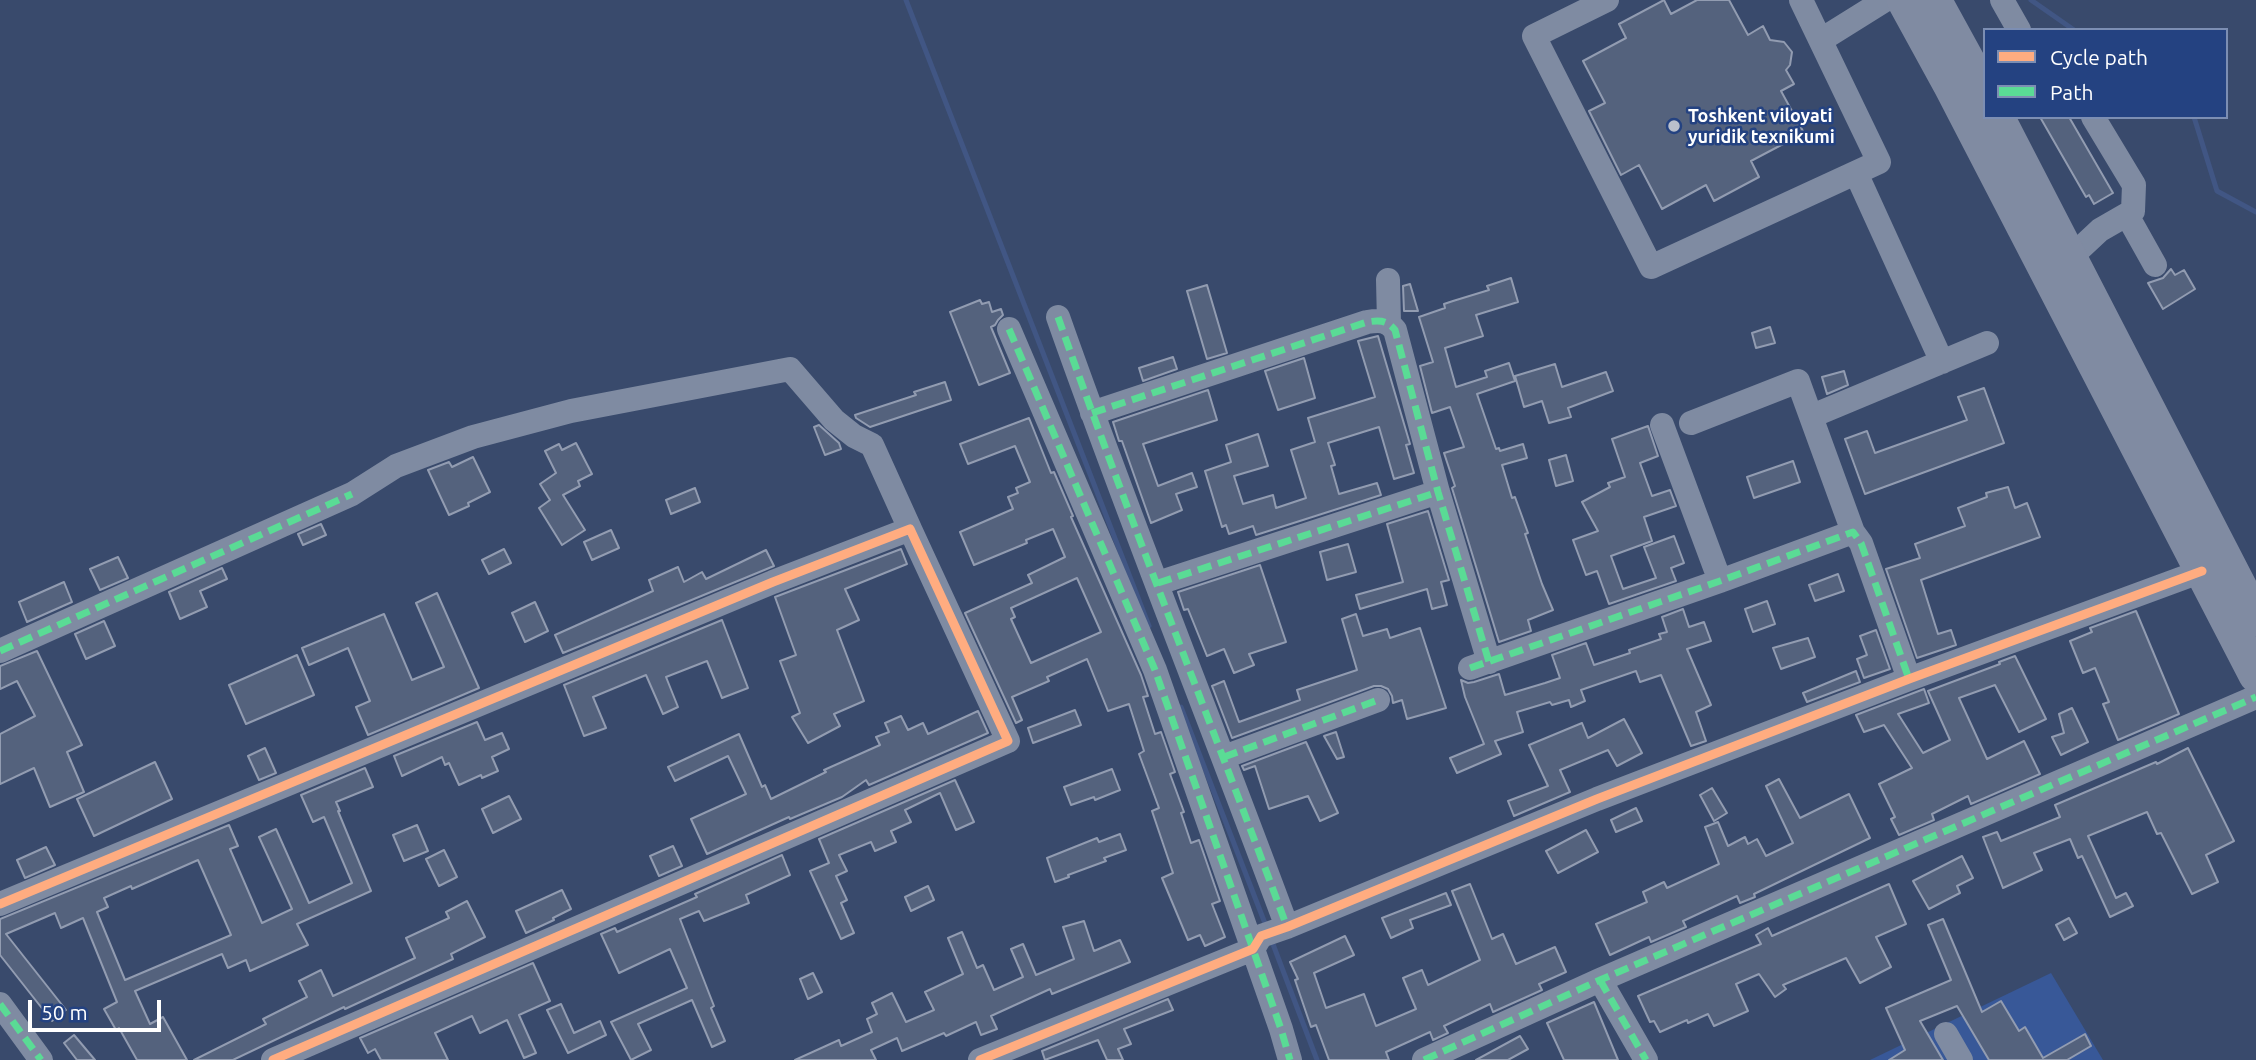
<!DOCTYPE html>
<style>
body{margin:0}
#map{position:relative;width:2256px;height:1060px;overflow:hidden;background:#394a6c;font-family:Ubuntu,sans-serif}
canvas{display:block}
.legend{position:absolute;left:1983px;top:28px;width:245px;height:91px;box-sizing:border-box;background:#244281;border:2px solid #7c8eb3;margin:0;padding:9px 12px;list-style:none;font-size:21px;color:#fff}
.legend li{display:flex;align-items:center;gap:14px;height:35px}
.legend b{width:35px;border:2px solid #7c8eb3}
.scale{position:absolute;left:28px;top:1000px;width:133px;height:32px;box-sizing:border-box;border:4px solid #fff;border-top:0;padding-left:9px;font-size:21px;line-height:24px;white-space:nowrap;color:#fff;-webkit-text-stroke:5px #244281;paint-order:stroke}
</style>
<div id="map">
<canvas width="2256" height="1060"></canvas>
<ul class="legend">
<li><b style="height:9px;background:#ffac80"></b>Cycle path</li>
<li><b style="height:9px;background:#5adb95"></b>Path</li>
</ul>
<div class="scale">50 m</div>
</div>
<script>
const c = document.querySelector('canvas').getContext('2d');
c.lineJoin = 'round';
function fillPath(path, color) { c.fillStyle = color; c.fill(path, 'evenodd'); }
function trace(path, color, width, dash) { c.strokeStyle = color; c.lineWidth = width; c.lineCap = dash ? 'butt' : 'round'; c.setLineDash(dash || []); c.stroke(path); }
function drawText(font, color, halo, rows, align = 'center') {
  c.font = font + ' Ubuntu,sans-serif'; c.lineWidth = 5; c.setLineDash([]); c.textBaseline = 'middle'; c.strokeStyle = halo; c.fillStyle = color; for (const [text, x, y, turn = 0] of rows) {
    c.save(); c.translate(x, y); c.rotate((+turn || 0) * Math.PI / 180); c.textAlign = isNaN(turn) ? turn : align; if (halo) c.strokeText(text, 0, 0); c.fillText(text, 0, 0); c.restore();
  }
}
fillPath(new Path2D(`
 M2051,973L2103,1060H1870Z`), '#385898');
trace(new Path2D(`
 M906,0L1149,626
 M2031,0L2074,30
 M2194,117L2217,191L2256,212
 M1181,707L1266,926
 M1271,939L1317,1060`), '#415684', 5);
const building = new Path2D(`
 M1664,0L1671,14L1697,0H1729L1748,35L1763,26L1770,40L1784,42L1792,52L1790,65L1786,70L1794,84L1781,91L1804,133L1751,161L1759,177L1714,201L1706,185L1662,209L1639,165L1621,175L1589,111L1605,103L1583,61L1626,38L1619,24Z
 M2040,117H2069L2113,193L2094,204L2089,195L2086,197Z
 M2171,269L2175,275L2184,270L2195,289L2163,309L2148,283L2163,278Z
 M1511,278L1518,302L1476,315L1483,336L1445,348L1456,387L1487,377L1485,371L1509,363L1515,381L1477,394L1496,449L1499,448L1500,451L1523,444L1527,458L1502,465L1512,498L1515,497L1528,533L1525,534L1542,584L1553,610L1528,620L1531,631L1499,642L1452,488L1455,486L1444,453L1464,447L1450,407L1432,413L1420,366L1433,362L1419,317L1445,308L1444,304L1453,301L1489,290L1487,286Z
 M1410,284L1418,311H1404L1403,286Z
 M1207,285L1227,353L1207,359L1187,291Z
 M980,300L982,304L989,302L992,312L1001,309L1003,315L998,320L995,325L991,327L1010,373L979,385L950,312Z
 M1770,327L1775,343L1756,348L1752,333Z
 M1378,336L1410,444L1406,445L1414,473L1394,479L1379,427L1328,443L1335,465L1331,466L1339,494L1377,483L1381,495L1256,535L1253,526L1229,534L1226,525L1222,527L1205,471L1231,462L1226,445L1258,434L1268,466L1234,476L1243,504L1273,495L1276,508L1306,498L1291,450L1315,442L1308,418L1375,397L1358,341Z
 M1173,357L1177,369L1143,381L1139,368Z
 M1304,358L1315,398L1278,410L1265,371Z
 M1555,364L1562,387L1606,372L1613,391L1568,408L1571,417L1549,423L1542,401L1524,407L1515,376Z
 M1844,371L1848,385L1827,394L1822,377Z
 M945,382L951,400L870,427L856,418L855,415L916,395L914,392Z
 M1984,388L2004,443L1865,494L1845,439L1867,431L1875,453L1967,420L1958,397Z
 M1208,390L1217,420L1143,444L1158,486L1192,473L1197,487L1176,494L1182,510L1151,523L1122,441H1119L1113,422Z
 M1029,418L1051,473L1054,472L1073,516L1071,517L1141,675L1148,696L1143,697L1155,734L1161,732L1175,772L1170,774L1184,812L1181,813L1191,843L1199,840L1220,901L1212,904L1225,937L1205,946L1200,935L1188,940L1162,878L1173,873L1152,811L1159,808L1139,754L1144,751L1129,704L1108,711L1087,659L1047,677L1049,681L1012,697L1022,720L1016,723L965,613L1032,583L1028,575L1065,557L1053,529L1026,540L1027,543L974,565L960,532L1013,509L1008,497L1018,493L1016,488L1030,482L1015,446L968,464L960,444ZM1077,578L1101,632L1031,663L1011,619L1015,617L1011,608Z
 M819,425L839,443L841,449L825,455L814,427Z
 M1648,426L1658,456L1640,463L1652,496L1670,490L1676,506L1644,517L1652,541L1611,556L1623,589L1656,578L1644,547L1674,536L1684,563L1671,568L1676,581L1609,604L1597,571L1586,575L1573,540L1598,531L1582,502L1610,487L1608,483L1625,477L1612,439Z
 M576,443L592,474L578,481L580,486L563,495L585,530L562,545L539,508L550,500L540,484L556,473L545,451L559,444L562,450Z
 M1566,455L1573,481L1556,486L1549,460Z
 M473,457L490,492L468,503L469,506L449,515L428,470L449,462L452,467Z
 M1793,461L1800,482L1754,498L1747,477Z
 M2008,487L2015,508L2027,503L2040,537L1921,580L1938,634L1951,630L1956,645L1917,658L1886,569L1920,558L1915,544L1965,526L1958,508L1987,497L1986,493Z
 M695,488L700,502L671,514L666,500Z
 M1428,511L1449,580L1441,582L1447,605L1432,609L1427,589L1360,609L1356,595L1403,582L1387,524Z
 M321,524L326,535L303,545L298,534Z
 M611,530L619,548L592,560L584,542Z
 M1348,544L1356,572L1327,580L1320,552Z
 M504,549L511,563L489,574L482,560Z
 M901,549L907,564L845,589L859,620L837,630L864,701L834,714L840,726L808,743L792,717L800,713L780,661L796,655L775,597Z
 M766,550L774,566L563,653L555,635L653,591L649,580L678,567L684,582L702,572L706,579Z
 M118,557L128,578L100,590L90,569Z
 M1260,565L1286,642L1249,654L1254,665L1234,673L1224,649L1207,656L1188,609L1184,610L1178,592Z
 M222,568L227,579L200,591L207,607L180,619L169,592Z
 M1838,574L1844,591L1815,601L1809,585Z
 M64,582L72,602L27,622L19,602Z
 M437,593L479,688L368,735L356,707L370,701L348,648L309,665L302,648L384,614L412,680L444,667L416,603Z
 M1767,601L1775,624L1753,632L1745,609Z
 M535,602L548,631L525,642L512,613Z
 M1683,609L1689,627L1704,622L1711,641L1687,649L1711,705L1696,712L1706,741L1691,746L1661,675L1640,682L1636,671L1581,690L1585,701L1571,707L1569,700L1552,705L1550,702L1517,712L1523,732L1495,741L1501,754L1457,773L1450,758L1484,744L1465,697L1461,680L1468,683L1474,682L1499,674L1505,695L1545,683L1560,678L1552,655L1586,643L1594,665L1630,653L1629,650L1661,639L1659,634L1667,632L1662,617Z
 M2136,611L2179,714L2118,740L2103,704L2109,702L2095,668L2083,673L2070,641L2092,632L2090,628Z
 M1356,614L1363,636L1387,629L1390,638L1420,628L1446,708L1407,719L1402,700L1393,703L1392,696L1388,689L1381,686H1374L1232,738L1212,686L1224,681L1239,722L1300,700L1297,690L1357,670L1342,619Z
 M722,620L748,688L722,698L707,661L666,677L678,707L663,714L646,675L593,697L606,728L584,736L564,685Z
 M104,621L115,646L86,659L75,634Z
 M1876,630L1890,669L1864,678L1857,659L1867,655L1860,636Z
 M1808,638L1815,657L1781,669L1773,648Z
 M37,651L82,745L67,752L84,792L50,807L34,768L0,784V734L35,716L17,681L0,689V666Z
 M297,655L314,695L246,724L229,685Z
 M2015,656L2046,719L2019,732L1995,685L1959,698L1987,759L2024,741L2040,774L1971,804L1968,796L1932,814L1934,820L1899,835L1891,819L1895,817L1879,784L1912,768L1884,725L1864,732L1856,715L1924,689L1929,703L1898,714L1923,753L1950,740L1928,691L2000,664L1999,662Z
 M1856,671L1860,682L1807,702L1803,693Z
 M2072,708L2088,742L2061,755L2052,737L2064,733L2059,714Z
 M1075,710L1081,725L1033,743L1028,728Z
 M978,711L988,733L869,785L866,780L842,797L790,819L789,817L707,854L691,819L746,794L728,756L675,781L668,767L739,734L762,787L765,785L771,799L826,772L824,770L880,745L876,737L889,732L885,723L901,716L908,730L923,723L928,734Z
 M1624,719L1642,753L1617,766L1608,750L1560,770L1570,792L1514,816L1508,801L1548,786L1529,745L1582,723L1588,738Z
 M477,722L485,740L502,733L509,749L492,757L498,771L482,778L481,775L459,785L449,763L445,765L442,757L402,776L394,756Z
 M1336,732L1344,757L1337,759L1324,736Z
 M1306,742L1338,813L1320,821L1308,796L1269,809L1255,766L1244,770L1242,766Z
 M265,748L276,773L259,780L248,756Z
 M2188,748L2234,841L2206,855L2218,882L2192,894L2161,833L2157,834L2147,812L2088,836L2116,898L2126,893L2133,906L2110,917L2082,856L2078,858L2070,839L2034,853L2042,870L2003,888L1983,837L1997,832L2001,841L2060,817L2055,805L2156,762L2157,764Z
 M155,762L172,799L94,836L77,799Z
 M365,768L373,787L336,802L340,811H338L371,891L297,924L308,945L250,971L246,960L228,968L222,954L135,991L150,1024L163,1017L187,1060H137L119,1028L116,1030L104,1009L117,1002L83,918L61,928L55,913L6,934L66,1010L52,1021L0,955V919L229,825L238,846L230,849L262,923L292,909L259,837L276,829L309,903L352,883L324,817L313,822L301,795ZM198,860L231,935L125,980L97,912L108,907L104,898L131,886L132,889Z
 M1112,769L1120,790L1095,800L1094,797L1071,805L1064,787Z
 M1779,779L1800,818L1849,794L1870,838L1754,894L1755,897L1740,903L1737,896L1683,921L1686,927L1651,942L1649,937L1610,955L1596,924L1647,902L1643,892L1664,882L1667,888L1719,864L1705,827L1718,822L1728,846L1745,837L1748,844L1757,839L1766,856L1793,843L1766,786Z
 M955,780L974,822L956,830L940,793L905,810L911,822L891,831L896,842L875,851L871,842L839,855L847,871L836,876L847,900L841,903L854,933L841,939L810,871L829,863L819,839Z
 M1712,788L1727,813L1714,821L1700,795Z
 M509,796L521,819L493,833L482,809Z
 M1636,808L1642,821L1616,832L1611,820Z
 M417,825L428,851L404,861L393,835Z
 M1586,830L1598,852L1558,873L1546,851Z
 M1120,834L1126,850L1104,858L1106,861L1068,875L1069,877L1055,882L1047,858L1097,838L1099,842Z
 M673,846L682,866L659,876L650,856Z
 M46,847L55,865L25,878L17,860Z
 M444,850L457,877L439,886L426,859Z
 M782,855L790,875L746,895L749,903L704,921L699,911L680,919L714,1006L711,1008L725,1041L712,1047L692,1000L638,1024L651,1050L631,1060L611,1022L687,988L670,949L619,973L601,934L615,928L617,932L697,897L695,894Z
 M1962,856L1973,878L1957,886L1960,893L1929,909L1913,881Z
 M1470,884L1492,939L1503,934L1516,964L1555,947L1566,972L1539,984L1542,990L1493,1012L1490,1004L1444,1026L1448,1033L1433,1040L1430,1032L1386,1052L1389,1060H1329L1316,1025L1311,1027L1295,980L1298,979L1290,962L1345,936L1354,955L1314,973L1326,1008L1364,994L1376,1026L1416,1009L1403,978L1422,970L1428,985L1480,960L1452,891Z
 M1889,884L1906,924L1876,937L1891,967L1860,983L1846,958L1783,985L1786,989L1775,997L1759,974L1736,984L1748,1011L1714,1026L1708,1014L1688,1023L1687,1020L1660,1032L1654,1021L1650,1022L1638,996L1761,944L1756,935L1768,928L1772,936Z
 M928,886L934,900L911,911L905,897Z
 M562,890L571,909L553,918L554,920L526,933L516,911Z
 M1446,893L1451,905L1410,920L1413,928L1391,938L1382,918Z
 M467,901L485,937L451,954L453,959L345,1009L344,1007L233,1060H194L266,1024L263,1019L307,997L299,981L321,970L333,996L415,958L406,938L449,918L446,912Z
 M2069,918L2077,933L2064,940L2056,925Z
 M1943,919L1982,1012L2001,1001L2019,1031L2025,1027L2043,1058L2085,1034L2091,1046L2067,1060H1989L1957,1006L1920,1021L1943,1060H1889L1905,1050L1886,1008L1951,980L1928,925Z
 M1084,921L1094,951L1120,940L1130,962L1052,994L1050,989L991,1016L997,1029L981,1035L976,1022L946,1036L944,1033L902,1051L897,1038L871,1050L876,1060H795L839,1040L841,1046L872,1032L867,1019L877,1014L872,1003L892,993L906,1022L934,1010L925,992L963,974L948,938L962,932L977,968L983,965L994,990L1023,977L1011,949L1023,944L1036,975L1074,959L1063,927Z
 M533,963L550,1001L519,1015L536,1053L524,1058L507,1020L480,1033L472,1016L435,1033L448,1060H381L375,1049L368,1053L360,1038Z
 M813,973L822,992L808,999L800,979Z
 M1168,999L1173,1010L1124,1029L1131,1044L1118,1049L1123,1060H1107L1098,1040L1045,1060L1042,1051Z
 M1594,1002L1618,1060H1564L1547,1023Z
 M561,1004L574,1033L600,1021L606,1035L568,1053L547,1010Z
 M74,1035L95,1060H77L64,1043Z
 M1520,1036L1528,1049L1508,1060H1476Z`);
fillPath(building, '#54627d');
trace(building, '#929cb1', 2);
trace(new Path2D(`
 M1607,0L1534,36L1651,267L1879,162L1801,0
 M2002,0L2019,30
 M1821,40L1885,0
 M1856,173L1942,362
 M2127,215L2155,265
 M2070,258L2100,230L2133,211L2134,185L2093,117
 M1388,280L1389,323
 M1058,317C1130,522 1212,724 1287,927
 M1009,329L1155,670L1281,1029L1290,1060
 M1092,413L1367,322C1380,320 1387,320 1395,330L1438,492L1489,662
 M1812,416L1987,343
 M1691,423L1798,381L1853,532
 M1662,425L1720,581
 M1158,583L1438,492
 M0,651L352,494L396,466L473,437L571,411L790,369L834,420L854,436L872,445L910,529
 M1470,668L1720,581L1853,532L1861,543L1909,679
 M1224,757L1378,700
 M0,904L773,582L910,529L1008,741L273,1060
 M1600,980L1646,1060
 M0,1004L41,1060
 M1946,1034L1961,1060
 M980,1060L1253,949L1261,936L1287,927L1597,799L1909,679L2202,571
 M1424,1060L1600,980L2256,697`), '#7f8ba2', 24);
trace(new Path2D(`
 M1904,0L1950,84L2256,675
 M1934,0L1985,93
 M1997,117L2256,619`), '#808ba2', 35);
trace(new Path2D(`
 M1058,317C1130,522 1212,724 1287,927
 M1009,329L1155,670L1281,1029L1290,1060
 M1092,413L1367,322C1380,320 1387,320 1395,330L1438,492L1489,662
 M1158,583L1438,492
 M0,651L352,494
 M1470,668L1720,581L1853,532L1861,543L1909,679
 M1224,757L1378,700
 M1600,980L1646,1060
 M0,1004L41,1060
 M1424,1060L1600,980L2256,697`), '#5adb95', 7, [14, 7]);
trace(new Path2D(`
 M0,904L773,582L910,529L1008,741L273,1060
 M980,1060L1253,949L1261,936L1287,927L1597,799L1909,679L2202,571`), '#ffac80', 9);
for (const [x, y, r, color] of [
 [1674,126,7,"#bac0cc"]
]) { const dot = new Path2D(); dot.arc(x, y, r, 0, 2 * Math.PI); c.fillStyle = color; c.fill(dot); trace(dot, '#244281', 2.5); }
drawText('bold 18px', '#fff', '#244281', [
 ["Toshkent viloyati",1688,116],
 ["yuridik texnikumi",1688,137]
], 'left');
</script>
